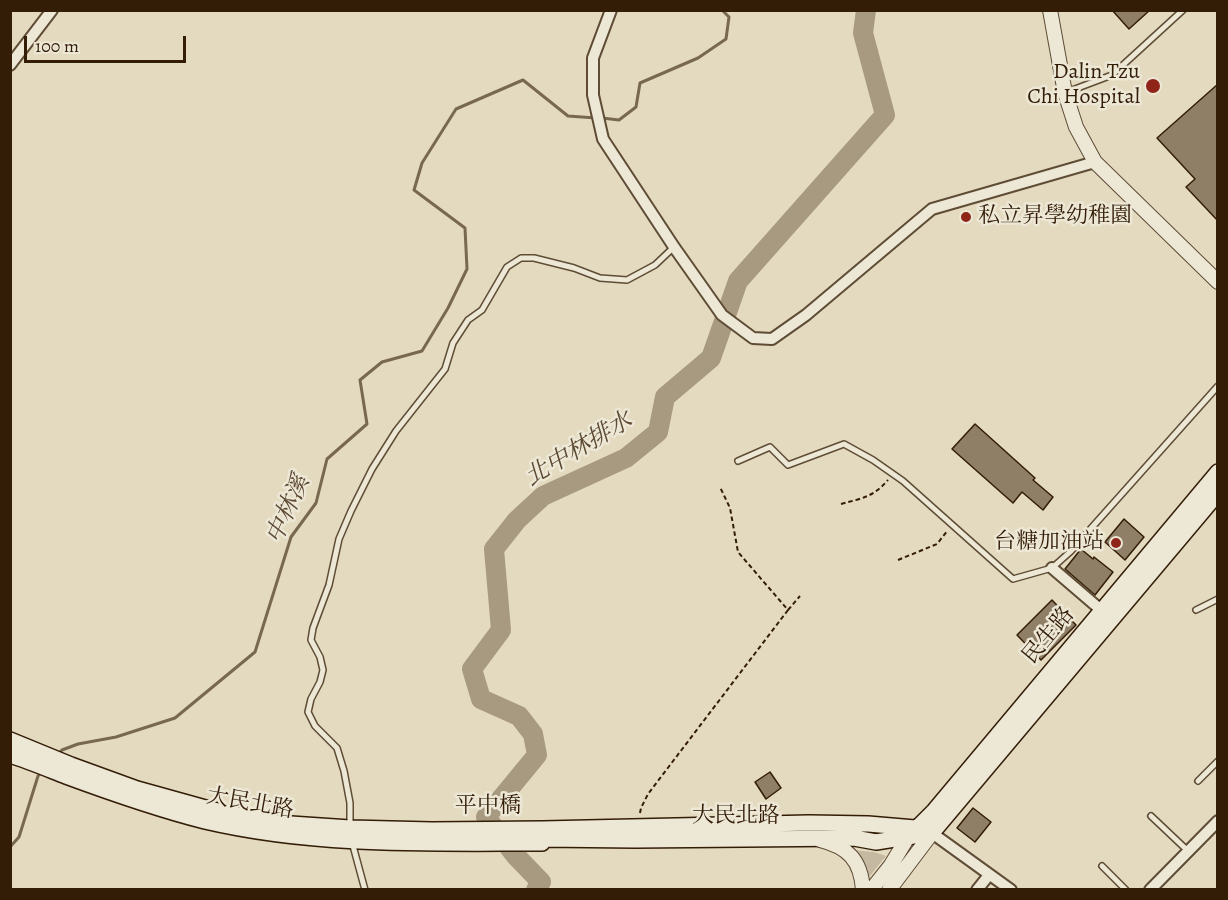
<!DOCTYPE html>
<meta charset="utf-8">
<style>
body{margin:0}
#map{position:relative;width:1228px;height:900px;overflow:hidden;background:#e3dac0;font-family:Alegreya,serif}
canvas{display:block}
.frame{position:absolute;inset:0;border:12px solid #331d07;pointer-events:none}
.scale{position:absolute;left:24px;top:36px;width:162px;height:27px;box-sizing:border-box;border:3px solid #331d07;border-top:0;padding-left:8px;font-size:18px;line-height:21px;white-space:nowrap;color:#331d07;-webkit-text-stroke:4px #ede7d6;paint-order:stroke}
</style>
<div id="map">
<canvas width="1228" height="900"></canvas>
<div class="frame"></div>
<div class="scale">100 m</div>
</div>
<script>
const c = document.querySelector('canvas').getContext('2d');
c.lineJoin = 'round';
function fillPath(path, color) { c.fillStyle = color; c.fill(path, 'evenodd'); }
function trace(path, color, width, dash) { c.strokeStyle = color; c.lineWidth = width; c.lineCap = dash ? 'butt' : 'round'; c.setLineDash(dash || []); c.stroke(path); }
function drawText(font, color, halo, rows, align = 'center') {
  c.font = font + ' Alegreya,"Noto Serif TC",serif'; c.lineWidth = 5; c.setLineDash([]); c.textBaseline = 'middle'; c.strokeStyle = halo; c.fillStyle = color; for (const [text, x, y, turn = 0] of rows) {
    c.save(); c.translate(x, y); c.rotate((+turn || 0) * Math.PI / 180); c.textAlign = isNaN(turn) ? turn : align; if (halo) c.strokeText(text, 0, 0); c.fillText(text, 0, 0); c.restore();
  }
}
fillPath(new Path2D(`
 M852,850L874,852L886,856L869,877L867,871Z`), '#c5baa1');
trace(new Path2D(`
 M602,118L619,120L636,107L640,83L698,58L726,39L729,17L722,10
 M58,754L62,750L78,744L116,737L175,718L255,652L291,537L316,503L327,459L367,424L360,380L382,362L422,351L448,308L467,269L465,228L414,190L422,163L456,109L523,80L568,116L596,118
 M10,847L19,837L38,776L42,772`), '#796850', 3);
trace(new Path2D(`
 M536,890L541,882L515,855L486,817L537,755L533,734L519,716L481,699L472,669L501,630L494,549L517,520L543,496L626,458L658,432L665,397L711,358L738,281L885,115L863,33L866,10`), '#a79a81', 20);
const building = new Path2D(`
 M1112,10H1150L1129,29Z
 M1218,84V221L1186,187L1195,179L1157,138Z
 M975,424L1035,478L1033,480L1053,497L1043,510L1022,492L1013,503L952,449Z
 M1124,519L1144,537L1125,560L1105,542Z
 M1081,549L1093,559L1094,557L1113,572L1095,595L1065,569Z
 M1052,600L1076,625L1041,660L1017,635Z
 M770,772L781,788L766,799L755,782Z
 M973,808L991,822L975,842L957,828Z`);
fillPath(building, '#8f7f67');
trace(building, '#331d07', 1.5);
const service = new Path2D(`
 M1067,92L1112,75L1183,10
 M738,461L770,447L788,465L844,444L873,460L903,481L1013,579L1052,568L1070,552L1218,386
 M1196,610L1218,599
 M1198,781L1218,761
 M1151,816L1188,851
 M350,826V803L344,771L337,748L315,726L308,712L311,699L320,682L323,670L320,657L311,640L313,628L329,585L339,539L351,511L372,469L396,431L445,369L453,343L468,320L482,310L507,267L521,258H534L574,268L600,278L627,280L655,265L674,247
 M352,842L365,890
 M1102,866L1126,890`);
const minor = new Path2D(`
 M611,10L593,58V95L603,139L674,247L722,315L753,338L772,339L806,315L932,209L1095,162
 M10,65L52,10
 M1052,568L1101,610
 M932,833L1011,890
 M977,890L989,875
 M1150,890L1218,821`);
const tertiary = new Path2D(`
 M1050,10L1065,93L1076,127L1095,162L1218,282
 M820,840C848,847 861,860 863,890
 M871,890L891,865L908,837
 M889,890L932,833`);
const secondary = new Path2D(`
 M10,740L71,765L137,789L209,809L276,823L350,828L432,830L543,829L809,823L868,824L915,828L923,830
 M10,755C29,761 48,769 66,776C112,793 158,809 205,821C316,847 430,843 542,843L544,839L635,840L854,838L876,842L932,833
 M932,833L1218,493
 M911,834L934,811L1218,472`);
trace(service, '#5f4c35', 8);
trace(minor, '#5f4c35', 14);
trace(tertiary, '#5f4c35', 16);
trace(secondary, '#331d07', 18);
trace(new Path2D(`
 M841,504C863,498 873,497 888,480
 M898,560L937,544L948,530
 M788,610L800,596
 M640,813L641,808L648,794L788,610L738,552L730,508L720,487`), '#331d07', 2, [4.5, 3]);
trace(service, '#ede7d6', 5);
trace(minor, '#ede7d6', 10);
trace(tertiary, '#ede7d6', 14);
trace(secondary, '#ede7d6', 15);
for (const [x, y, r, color] of [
 [1153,86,8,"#8f2418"],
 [966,217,6,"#8f2418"],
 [1116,543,6,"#8f2418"]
]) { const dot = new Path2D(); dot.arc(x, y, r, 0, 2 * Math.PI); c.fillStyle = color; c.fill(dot); trace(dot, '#ede7d6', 2); }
drawText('22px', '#331d07', '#ede7d6', [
 ["Dalin Tzu",1140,73],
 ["Chi Hospital",1140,98],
 ["私立昇學幼稚園",978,217,"left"],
 ["台糖加油站",1104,543]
], 'right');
drawText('22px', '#331d07', '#ede7d6', [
 ["民生路",1049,636,-50],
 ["大民北路",250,804,10],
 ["平中橋",488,807],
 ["大民北路",736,817]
]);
drawText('italic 24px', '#5c4932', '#ede7d6', [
 ["北中林排水",579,450,-31],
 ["中林溪",289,510,-66]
]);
</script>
